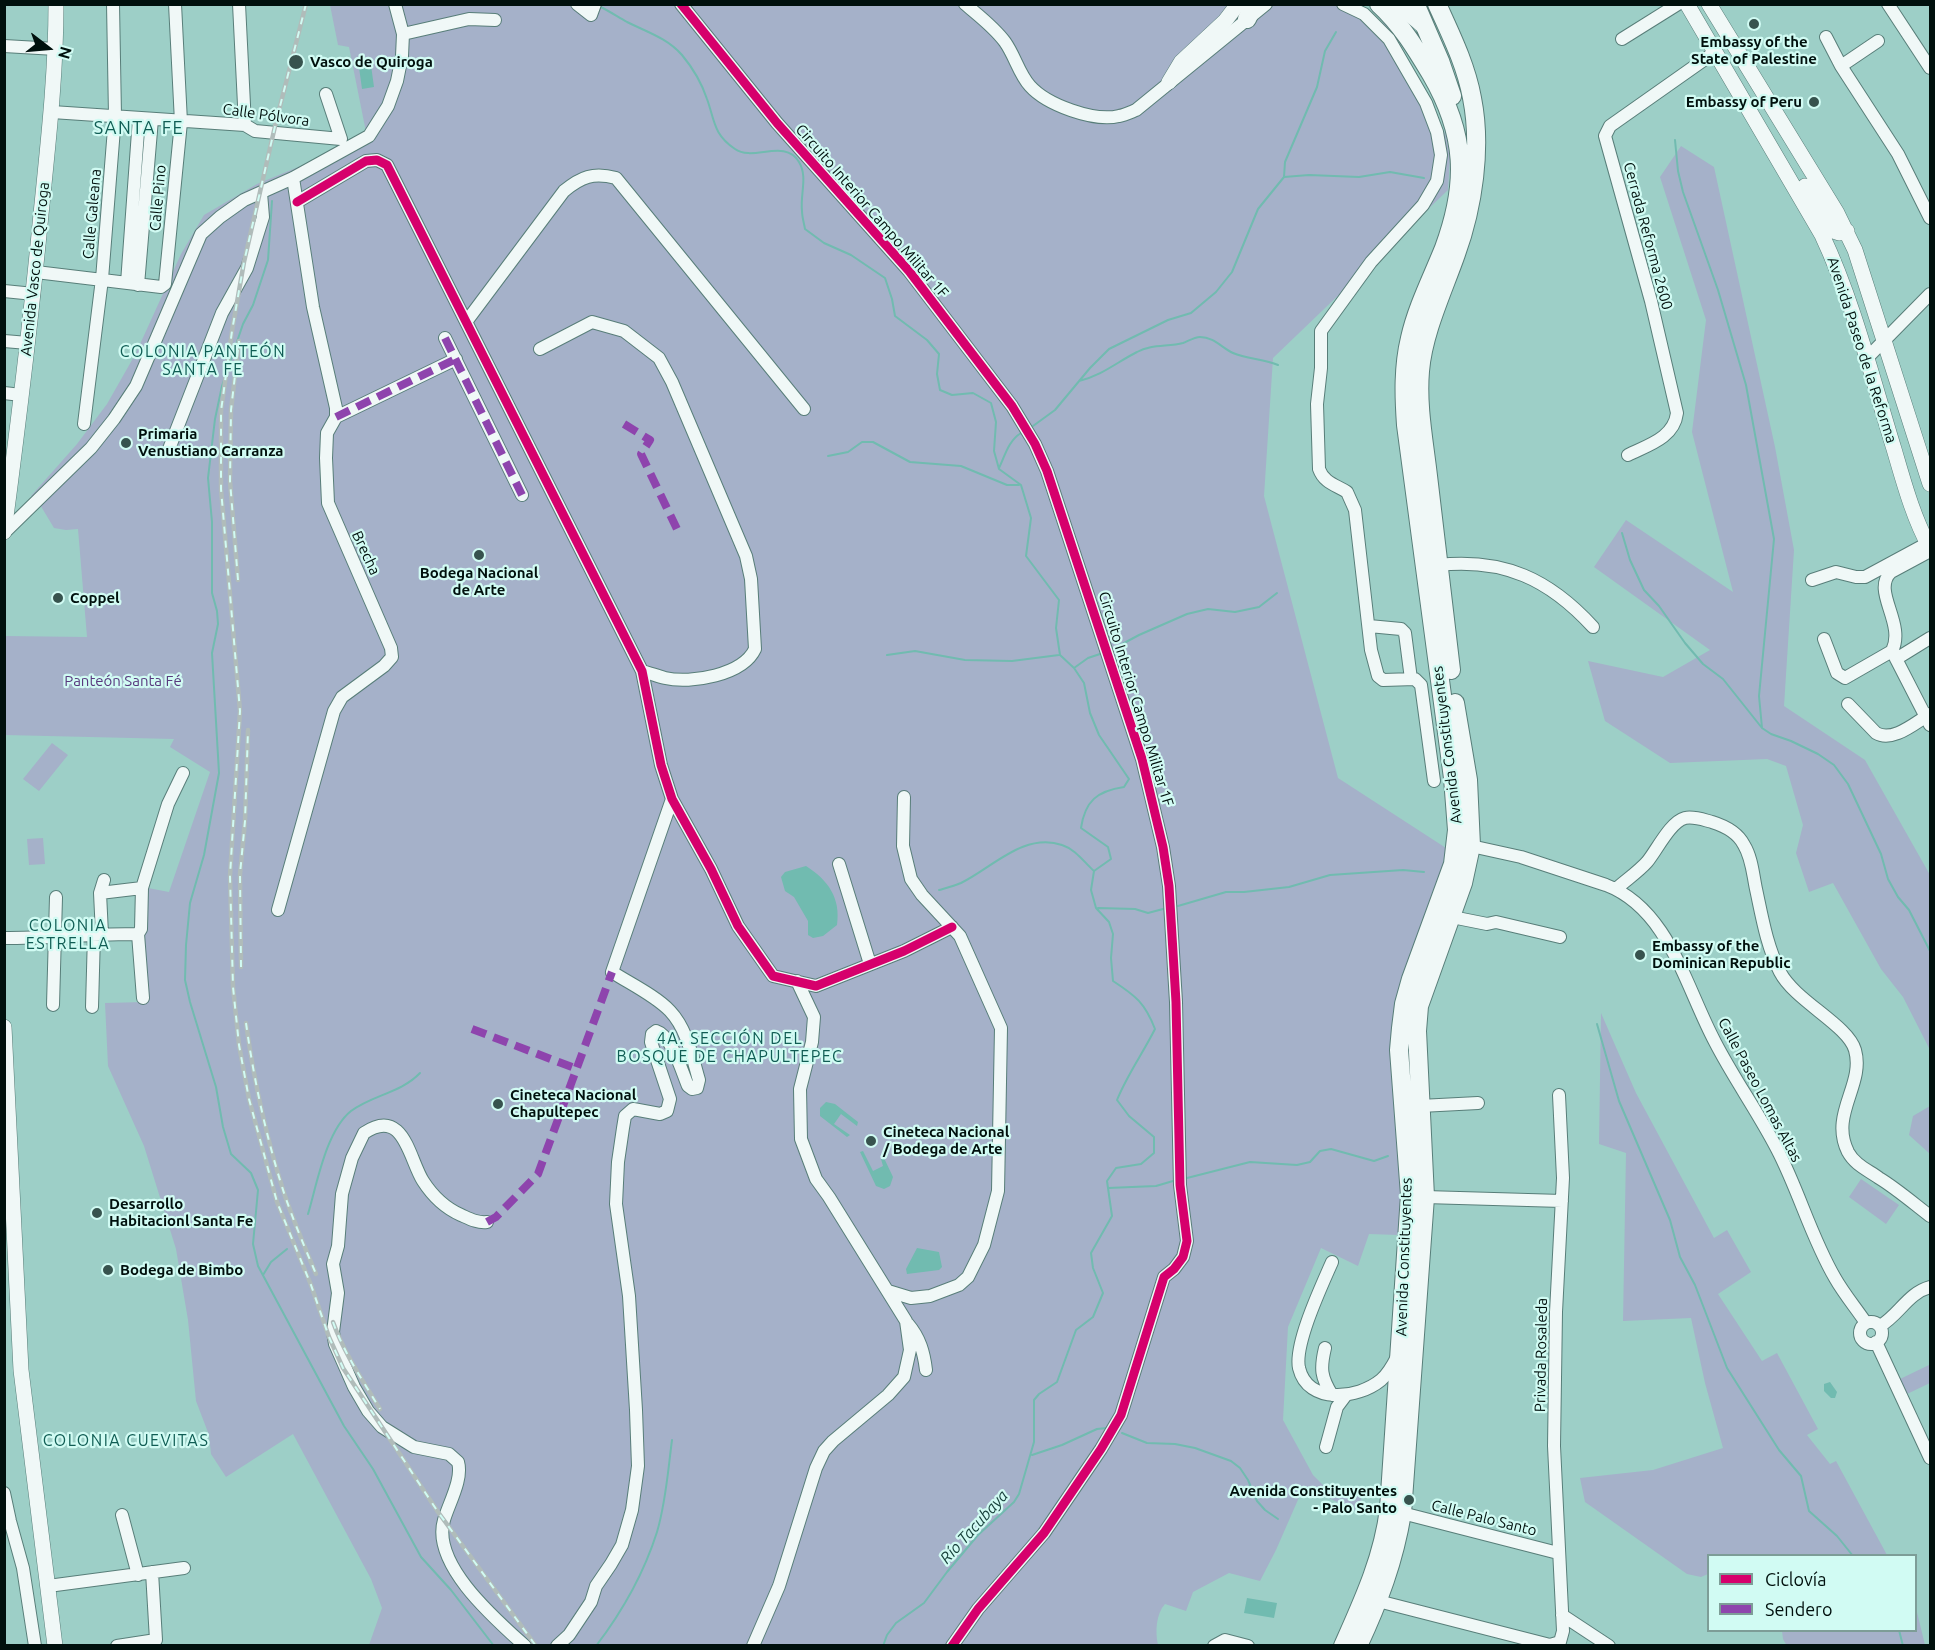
<!DOCTYPE html>
<meta charset="utf-8">
<style>
body{margin:0}
#map{position:relative;width:1935px;height:1650px;overflow:hidden;background:#9dcfc7;font-family:Ubuntu,sans-serif}
canvas{display:block}
.frame{position:absolute;inset:0;border:6px solid #00100d;pointer-events:none}
.legend{position:absolute;left:1707px;top:1554px;width:210px;height:78px;box-sizing:border-box;background:#d1fbf3;border:2px solid #7d9d97;margin:0;padding:8px 10px;list-style:none;font-size:18px;color:#00100d}
.legend li{display:flex;align-items:center;gap:12px;height:30px}
.legend b{width:30px;border:2px solid #7d9d97}
.north{position:absolute;left:18px;top:18px;width:60px;height:60px;-webkit-text-stroke:4px #d1fbf3;paint-order:stroke;rotate:106deg;font-size:16px;font-weight:700;line-height:24px;text-align:center;color:#00100d}
.north::after{content:'';display:block;margin:auto;width:21px;height:27px;background:#00100d;clip-path:polygon(50% 0,100% 100%,50% 72%,0 100%)}
</style>
<div id="map">
<canvas width="1935" height="1650"></canvas>
<div class="frame"></div>
<ul class="legend">
<li><b style="height:8px;background:#d6006c"></b>Ciclovía</li>
<li><b style="height:8px;background:#8e44ad"></b>Sendero</li>
</ul>
<div class="north">N</div>
</div>
<script>
const c = document.querySelector('canvas').getContext('2d');
c.lineJoin = 'round';
function fillPath(path, color) { c.fillStyle = color; c.fill(path, 'evenodd'); }
function trace(path, color, width, dash) { c.strokeStyle = color; c.lineWidth = width; c.lineCap = dash ? 'butt' : 'round'; c.setLineDash(dash || []); c.stroke(path); }
function drawText(font, color, halo, rows, align = 'center') {
  c.font = font + ' Ubuntu,sans-serif'; c.lineWidth = 4.5; c.setLineDash([]); c.textBaseline = 'middle'; c.strokeStyle = halo; c.fillStyle = color; for (const [text, x, y, turn = 0] of rows) {
    c.save(); c.translate(x, y); c.rotate((+turn || 0) * Math.PI / 180); c.textAlign = isNaN(turn) ? turn : align; if (halo) c.strokeText(text, 0, 0); c.fillText(text, 0, 0); c.restore();
  }
}
fillPath(new Path2D(`
 M330,5H1353L1388,26L1437,115L1446,136L1450,157L1448,190L1273,358L1264,496L1338,778L1446,848L1442,870L1403,977L1393,1014L1391,1041L1402,1190L1398,1235L1369,1234L1358,1266L1321,1248L1288,1327L1283,1420L1313,1475L1330,1492L1348,1496H1361L1362,1514L1304,1486L1276,1550L1260,1581L1229,1573L1193,1592L1186,1611L1165,1604C1156,1614 1155,1632 1158,1645H369L382,1608L371,1579L293,1434L226,1477L211,1454L209,1435L196,1401L188,1320L176,1249L144,1146L108,1066L105,1003L145,1002L142,940L148,888L169,892L210,772L170,747L174,739L5,735V636L87,637L78,529L66,530L54,528L39,503L31,496L77,444L107,404L136,353L181,254L204,215L257,184L320,158L366,132L349,47L338,45Z
 M1681,146L1714,167L1775,447L1794,550L1784,706L1865,760L1930,875V1050L1903,997L1881,969L1833,883L1809,892L1796,853L1803,825L1786,766L1767,759L1670,763L1605,721L1588,661L1663,677L1710,650L1594,567L1626,520L1733,592L1692,432L1706,320L1660,177Z
 M52,743L68,755L39,791L23,779Z
 M43,838L45,864L29,865L27,839Z
 M1601,1013L1636,1093L1714,1238L1727,1230L1751,1272L1718,1294L1762,1361L1777,1353L1818,1429L1807,1435L1830,1464L1836,1461L1887,1555L1708,1556V1574L1701,1577L1687,1574L1585,1502L1580,1478L1653,1470L1723,1448L1705,1383L1691,1318L1623,1321L1626,1153L1599,1144Z
 M1930,1106V1154L1909,1135L1913,1116Z
 M1861,1179L1899,1205L1886,1224L1849,1197Z
 M1929,1365L1930,1383L1907,1394L1900,1379Z
 M1916,1608L1925,1645L1787,1646L1783,1639L1782,1631L1916,1630Z`), '#a5b1c9');
fillPath(new Path2D(`
 M370,58L374,87L362,89L358,60Z
 M806,866C828,880 841,898 837,925L823,936L813,938L808,935V921L794,897L785,891L781,877L785,872Z
 M826,1102L835,1104L858,1122L857,1126L841,1114L834,1124L850,1135L847,1137L820,1116V1108Z
 M863,1151L873,1171L883,1166L881,1159L884,1158L893,1177L890,1186L884,1189L876,1186L860,1152Z
 M917,1248L939,1252L942,1267L939,1270L907,1274L906,1269Z
 M1830,1382L1837,1392L1835,1398H1831L1824,1391V1384Z
 M1247,1598L1277,1603L1274,1618L1244,1613Z`), '#71bbb0');
trace(new Path2D(`
 M599,6C609,11 618,17 627,22C647,32 667,38 682,55C692,67 702,84 707,99C715,121 713,134 735,149C753,162 785,138 799,162C808,177 800,194 802,211C802,217 804,223 805,229L824,243L851,255L885,278L892,299L895,316L927,340L939,354L937,374L940,390L952,395L973,393L991,403L996,422L994,451L999,469L1021,485L1031,518L1026,556L1059,600L1056,628L1060,655L1074,668L1084,683L1090,713L1099,735L1129,779L1124,787C1097,791 1085,801 1081,828L1108,847L1111,859L1094,871L1091,890L1096,908L1109,922L1113,934L1111,958L1113,981C1136,996 1145,1003 1155,1029C1143,1053 1127,1075 1117,1100L1129,1116L1154,1137V1153L1141,1164L1116,1168L1107,1181L1112,1216L1091,1253L1093,1268L1103,1293L1093,1317L1076,1330L1057,1382L1039,1394L1034,1400V1442L1019,1494L1014,1502L978,1535L947,1572L924,1603L896,1623L887,1635L883,1646
 M1675,140L1678,171L1683,192L1718,290L1746,385L1774,539L1759,696L1762,728
 M1284,177L1309,175L1359,177L1390,172L1424,178
 M272,201L268,260L253,305L243,324L222,386L215,419L208,478L212,522V593L217,611L218,624L212,653L219,773L204,855L190,903L186,945L185,980L190,1002L216,1087L223,1127L231,1154L251,1173L258,1190L253,1244L258,1266L344,1426L373,1469L421,1557L451,1590L494,1646
 M1079,381C1103,375 1117,362 1137,352C1151,344 1168,347 1183,343C1188,341 1195,337 1200,337C1214,337 1222,348 1233,353C1247,359 1264,359 1278,365
 M1033,426L1055,410L1090,368L1109,349L1168,320L1191,313L1216,292L1232,272L1258,209L1284,177L1285,162L1317,87L1325,51L1336,32
 M828,456L848,452L862,442H873L910,462L961,466L1007,485H1019
 M999,468C1005,456 1008,441 1021,433
 M1622,533L1630,560L1644,590L1659,606L1685,643L1703,664L1723,679L1762,728L1771,734L1791,741L1818,754L1834,765L1848,784L1881,854L1888,879L1898,897L1909,910L1930,951
 M1113,649L1139,635L1187,614L1208,609L1235,612L1259,607L1277,593
 M887,655L915,651L965,660L1012,661L1059,655
 M1074,668L1088,658L1100,654
 M939,890C946,888 954,886 961,883C992,868 1024,832 1062,845C1075,849 1084,862 1094,871
 M1178,906L1226,892H1244L1289,887L1330,875L1403,870L1424,872
 M1098,908L1135,909L1148,913L1163,909
 M1597,1024L1619,1101L1670,1220L1680,1257L1695,1285L1727,1368L1779,1450L1801,1476L1809,1511L1837,1536L1853,1556
 M1187,1178L1250,1162L1297,1165L1310,1162L1320,1151L1331,1149L1374,1161L1388,1156
 M1108,1188L1156,1186L1173,1181
 M308,1214C317,1184 326,1131 351,1111C372,1095 401,1093 420,1073
 M263,1275L271,1262L287,1249
 M1122,1433L1147,1443L1175,1444L1195,1448L1231,1461L1240,1468L1248,1480L1257,1501L1265,1510L1278,1519
 M1032,1455L1062,1445L1097,1429L1107,1428
 M1899,1630L1903,1646
 M596,1646C622,1612 644,1573 657,1532C666,1502 668,1470 672,1440`), '#71bbb0', 2);
const minor = new Path2D(`
 M239,4L245,125
 M577,4L591,15L595,4
 M681,4L777,123L909,271L1012,406L1035,444L1047,471L1142,759L1163,847L1169,886L1176,1002L1180,1185L1187,1241L1183,1257L1174,1269L1164,1277L1121,1415L1101,1449L1044,1533L978,1609L952,1646
 M965,4C979,16 994,27 1005,42C1015,56 1019,74 1030,86C1047,105 1094,122 1119,116C1125,115 1131,112 1136,110L1266,4
 M1343,4L1364,14L1389,39L1426,103L1437,132L1441,155L1437,181L1423,205L1371,262L1321,331V368L1317,404L1319,469C1324,483 1336,485 1347,492L1355,510L1371,650L1378,676L1383,680L1415,679L1421,685L1434,781
 M1888,4L1930,68
 M403,34L469,19L495,20
 M1826,37L1841,66L1898,154L1930,218
 M1622,39L1678,4
 M4,46L56,49
 M1841,66L1878,41
 M52,112L245,125L255,131L341,139L326,94
 M297,202L366,161L377,160L387,165L642,671L661,765L672,799L711,869L738,926L773,976L816,986L904,951L952,927
 M36,272L161,287L165,284L181,122L175,4
 M127,283L139,118
 M138,285L152,119
 M4,291L34,294
 M466,322L564,191C581,177 593,172 616,178L804,409
 M445,338L522,495
 M4,341L28,343
 M540,349L592,322L624,331L659,358L672,382L746,556L751,579L755,649C743,675 691,684 665,678C657,676 650,673 642,671
 M1867,358L1930,294
 M4,393L21,395
 M336,417L456,359
 M84,424L102,279L115,116L113,4
 M169,449L222,313L247,268L263,217L261,193
 M1628,455C1648,445 1674,438 1677,413L1651,301L1605,136L1610,126L1715,52
 M4,533L91,448L114,419L136,386L201,234L220,217L244,200L293,178L369,136L388,106L397,81L402,56L403,34L395,4
 M1438,565C1504,558 1549,579 1593,627
 M1812,580L1836,572L1856,577H1865L1928,543
 M1369,626L1401,629L1405,633L1411,679
 M1824,639L1837,673L1845,678L1892,651C1906,623 1871,591 1891,572L1930,551
 M1892,651L1930,725
 M1896,659L1930,638
 M1848,704L1876,733C1893,743 1916,722 1930,714
 M1471,846L1521,857L1606,885C1669,909 1686,988 1715,1042C1734,1079 1758,1112 1777,1149C1799,1191 1811,1237 1835,1278C1844,1294 1856,1308 1866,1323
 M839,864L870,964
 M1616,889C1626,880 1638,872 1647,862C1657,850 1670,822 1685,818C1694,816 1704,820 1712,822C1725,826 1738,833 1744,845C1752,858 1753,875 1756,889C1762,917 1767,947 1780,972C1795,1001 1848,1025 1855,1050C1865,1085 1829,1114 1848,1152C1855,1165 1868,1170 1879,1178C1897,1189 1913,1203 1930,1216
 M100,893L142,888
 M278,910L334,711L342,697L384,666L392,657L391,648L328,503L326,458L327,433L336,417V408L313,307L293,178
 M1452,917L1487,924L1496,922L1560,937
 M102,934L100,893L104,880
 M4,938C49,938 93,934 138,934
 M143,998L138,934L141,929L142,888L168,804L183,773
 M53,1005L56,897
 M92,1007L94,934
 M1420,1106L1478,1103
 M1425,1197L1562,1201
 M487,1222C477,1223 470,1219 461,1215C445,1208 432,1195 423,1181C409,1159 404,1106 364,1133L352,1158L342,1194L338,1246L333,1264L338,1293L333,1332L335,1344L354,1387L368,1411L382,1427L414,1447L449,1454L458,1462C463,1479 449,1503 444,1520C431,1564 495,1619 525,1646
 M1332,1262C1322,1285 1294,1344 1299,1368C1308,1405 1358,1399 1381,1380C1388,1374 1393,1365 1397,1357
 M888,1291L911,1298L930,1296L959,1285L968,1277L984,1245L998,1191L1001,1028L960,936L922,895L911,879L903,846L904,797
 M1860 1333a11 11 0 1 1 22 0a11 11 0 1 1-22 0Z
 M908,1324C920,1338 924,1353 926,1370
 M1880,1326C1899,1315 1908,1293 1930,1287
 M1876,1342L1930,1458
 M1325,1348C1320,1369 1321,1377 1332,1395
 M1326,1447L1337,1407L1346,1395
 M4,1493L10,1521L23,1568L35,1646
 M1402,1513L1558,1553
 M122,1515L138,1575
 M48,1586L184,1568
 M1378,1601L1550,1645L1560,1642L1563,1631L1554,1446L1556,1312L1563,1178L1559,1095
 M1562,1615L1609,1646
 M117,1646L156,1640L152,1572
 M557,1646L569,1635L591,1602L596,1586L611,1564L622,1545L632,1510L638,1466L636,1410L629,1296L616,1204L618,1162L623,1128L625,1116L633,1109L660,1114L667,1111L670,1099L651,1042L652,1034L656,1031C672,1036 682,1072 688,1086L692,1089L697,1088L699,1080C692,1056 687,1029 670,1011C656,996 629,983 612,972L672,799
 M753,1646L779,1586L816,1468L824,1451L833,1441L888,1395L904,1377L910,1350L906,1321L829,1197L816,1179L801,1139L800,1089L812,1042L814,1017L797,981
 M1214,1646L1225,1640L1248,1646`);
const major = new Path2D(`
 M1398,4L1423,26
 M1687,4L1822,235C1854,303 1872,378 1894,449C1904,483 1913,517 1930,548
 M1709,4L1837,213L1855,250L1930,484
 M1169,82L1181,62L1225,21L1238,4
 M1805,186L1833,231L1839,233L1847,231
 M4,532C18,426 31,320 41,214C48,144 56,75 56,4
 M4,1027L21,1370L55,1646`);
const highway = new Path2D(`
 M1414,4L1418,10L1440,61L1452,96
 M1437,4C1451,35 1466,65 1472,98C1482,148 1473,207 1456,254C1443,291 1423,333 1420,371C1417,406 1424,441 1428,476C1436,540 1443,605 1451,670
 M1247,19L1254,4
 M1343,1646C1363,1601 1383,1558 1389,1509L1410,1195L1399,1050L1401,1028L1404,1004L1411,979L1453,864L1457,830L1453,778L1406,425C1404,396 1403,367 1410,338C1417,307 1432,278 1444,248C1468,183 1466,134 1431,74C1416,49 1401,24 1379,4
 M1358,1646C1379,1601 1394,1561 1402,1513L1425,1197L1417,1031L1419,1006L1463,883L1471,846L1468,780L1455,703`);
trace(minor, '#587e79', 14);
trace(major, '#587e79', 16);
trace(highway, '#587e79', 20);
trace(minor, '#f0f8f7', 12);
trace(major, '#f0f8f7', 15);
trace(highway, '#f0f8f7', 18);
const rail = new Path2D(`
 M306,4L276,122L244,262L232,331L221,411V489L240,711L230,876L233,987L239,1045L249,1099L277,1202L311,1285L329,1337L343,1368L438,1512L536,1646
 M238,580L230,481L231,410L239,341
 M241,967L240,874L245,821L248,730
 M246,1023C254,1081 267,1141 285,1196C294,1222 305,1248 316,1274
 M333,1322C344,1353 363,1381 380,1409`);
trace(rail, '#b0bcba', 4.5);
trace(rail, '#d1fbf3', 2, [7]);
trace(new Path2D(`
 M445,338L522,495
 M336,417L456,359
 M624,424L650,440L641,454L677,529
 M472,1029L577,1069
 M487,1222L496,1217L538,1174L612,972`), '#8e44ad', 8, [15, 8]);
trace(new Path2D(`
 M681,4L777,123L909,271L1012,406L1035,444L1047,471L1142,759L1163,847L1169,886L1176,1002L1180,1185L1187,1241L1183,1257L1174,1269L1164,1277L1121,1415L1101,1449L1044,1533L978,1609L952,1646
 M297,202L366,161L377,160L387,165L642,671L661,765L672,799L711,869L738,926L773,976L816,986L904,951L952,927`), '#d6006c', 9);
for (const [x, y, r, color] of [
 [1754,24,6,"#37534e"],
 [296,62,8,"#37534e"],
 [1814,102,6,"#37534e"],
 [126,443,6,"#37534e"],
 [479,555,6,"#37534e"],
 [58,598,6,"#37534e"],
 [1640,955,6,"#37534e"],
 [498,1104,6,"#37534e"],
 [871,1141,6,"#37534e"],
 [97,1213,6,"#37534e"],
 [108,1270,6,"#37534e"],
 [1409,1500,6,"#37534e"]
]) { const dot = new Path2D(); dot.arc(x, y, r, 0, 2 * Math.PI); c.fillStyle = color; c.fill(dot); trace(dot, '#d1fbf3', 2); }
drawText('bold 15px', '#00100d', '#d1fbf3', [
 ["Embassy of the",1754,42,"center"],
 ["State of Palestine",1754,59,"center"],
 ["Vasco de Quiroga",310,62],
 ["Embassy of Peru",1802,102,"right"],
 ["Primaria",138,434],
 ["Venustiano Carranza",138,451],
 ["Bodega Nacional",479,573,"center"],
 ["de Arte",479,590,"center"],
 ["Coppel",70,598],
 ["Embassy of the",1652,946],
 ["Dominican Republic",1652,963],
 ["Cineteca Nacional",510,1095],
 ["Chapultepec",510,1112],
 ["Cineteca Nacional",883,1132],
 ["/ Bodega de Arte",883,1149],
 ["Desarrollo",109,1204],
 ["Habitacionl Santa Fe",109,1221],
 ["Bodega de Bimbo",120,1270],
 ["Avenida Constituyentes",1397,1491,"right"],
 ["- Palo Santo",1397,1508,"right"]
], 'left');
drawText('15px', '#00100d', '#d1fbf3', [
 ["Calle Pólvora",266,115,8],
 ["Calle Pino",158,198,-85],
 ["Circuito Interior Campo Militar 1F",872,211,49],
 ["Calle Galeana",92,214,-85],
 ["Cerrada Reforma 2600",1648,236,75],
 ["Avenida Vasco de Quiroga",35,269,-84],
 ["Avenida Paseo de la Reforma",1862,350,72],
 ["Brecha",366,553,65],
 ["Circuito Interior Campo Militar 1F",1136,699,73],
 ["Avenida Constituyentes",1447,745,-97],
 ["Calle Paseo Lomas Altas",1760,1090,62],
 ["Avenida Constituyentes",1404,1257,-88],
 ["Privada Rosaleda",1541,1355,-89],
 ["Calle Palo Santo",1484,1518,14]
]);
drawText('15px', '#59397e', '#d1fbf3', [
 ["Panteón Santa Fé",123,681]
]);
c.letterSpacing = '1.5px';
drawText('16px', '#105d54', '#d1fbf3', [
 ["COLONIA PANTEÓN",203,352],
 ["SANTA FE",203,370],
 ["COLONIA",68,926],
 ["ESTRELLA",68,944],
 ["4A. SECCIÓN DEL",730,1039],
 ["BOSQUE DE CHAPULTEPEC",730,1057],
 ["COLONIA CUEVITAS",126,1441]
]);
c.letterSpacing = '0px';
drawText('italic 16px', '#153e38', '#d1fbf3', [
 ["Río Tacubaya",974,1527,-48]
]);
c.letterSpacing = '1.5px';
drawText('18px', '#105d54', '#d1fbf3', [
 ["SANTA FE",139,128]
]);
c.letterSpacing = '0px';
</script>
